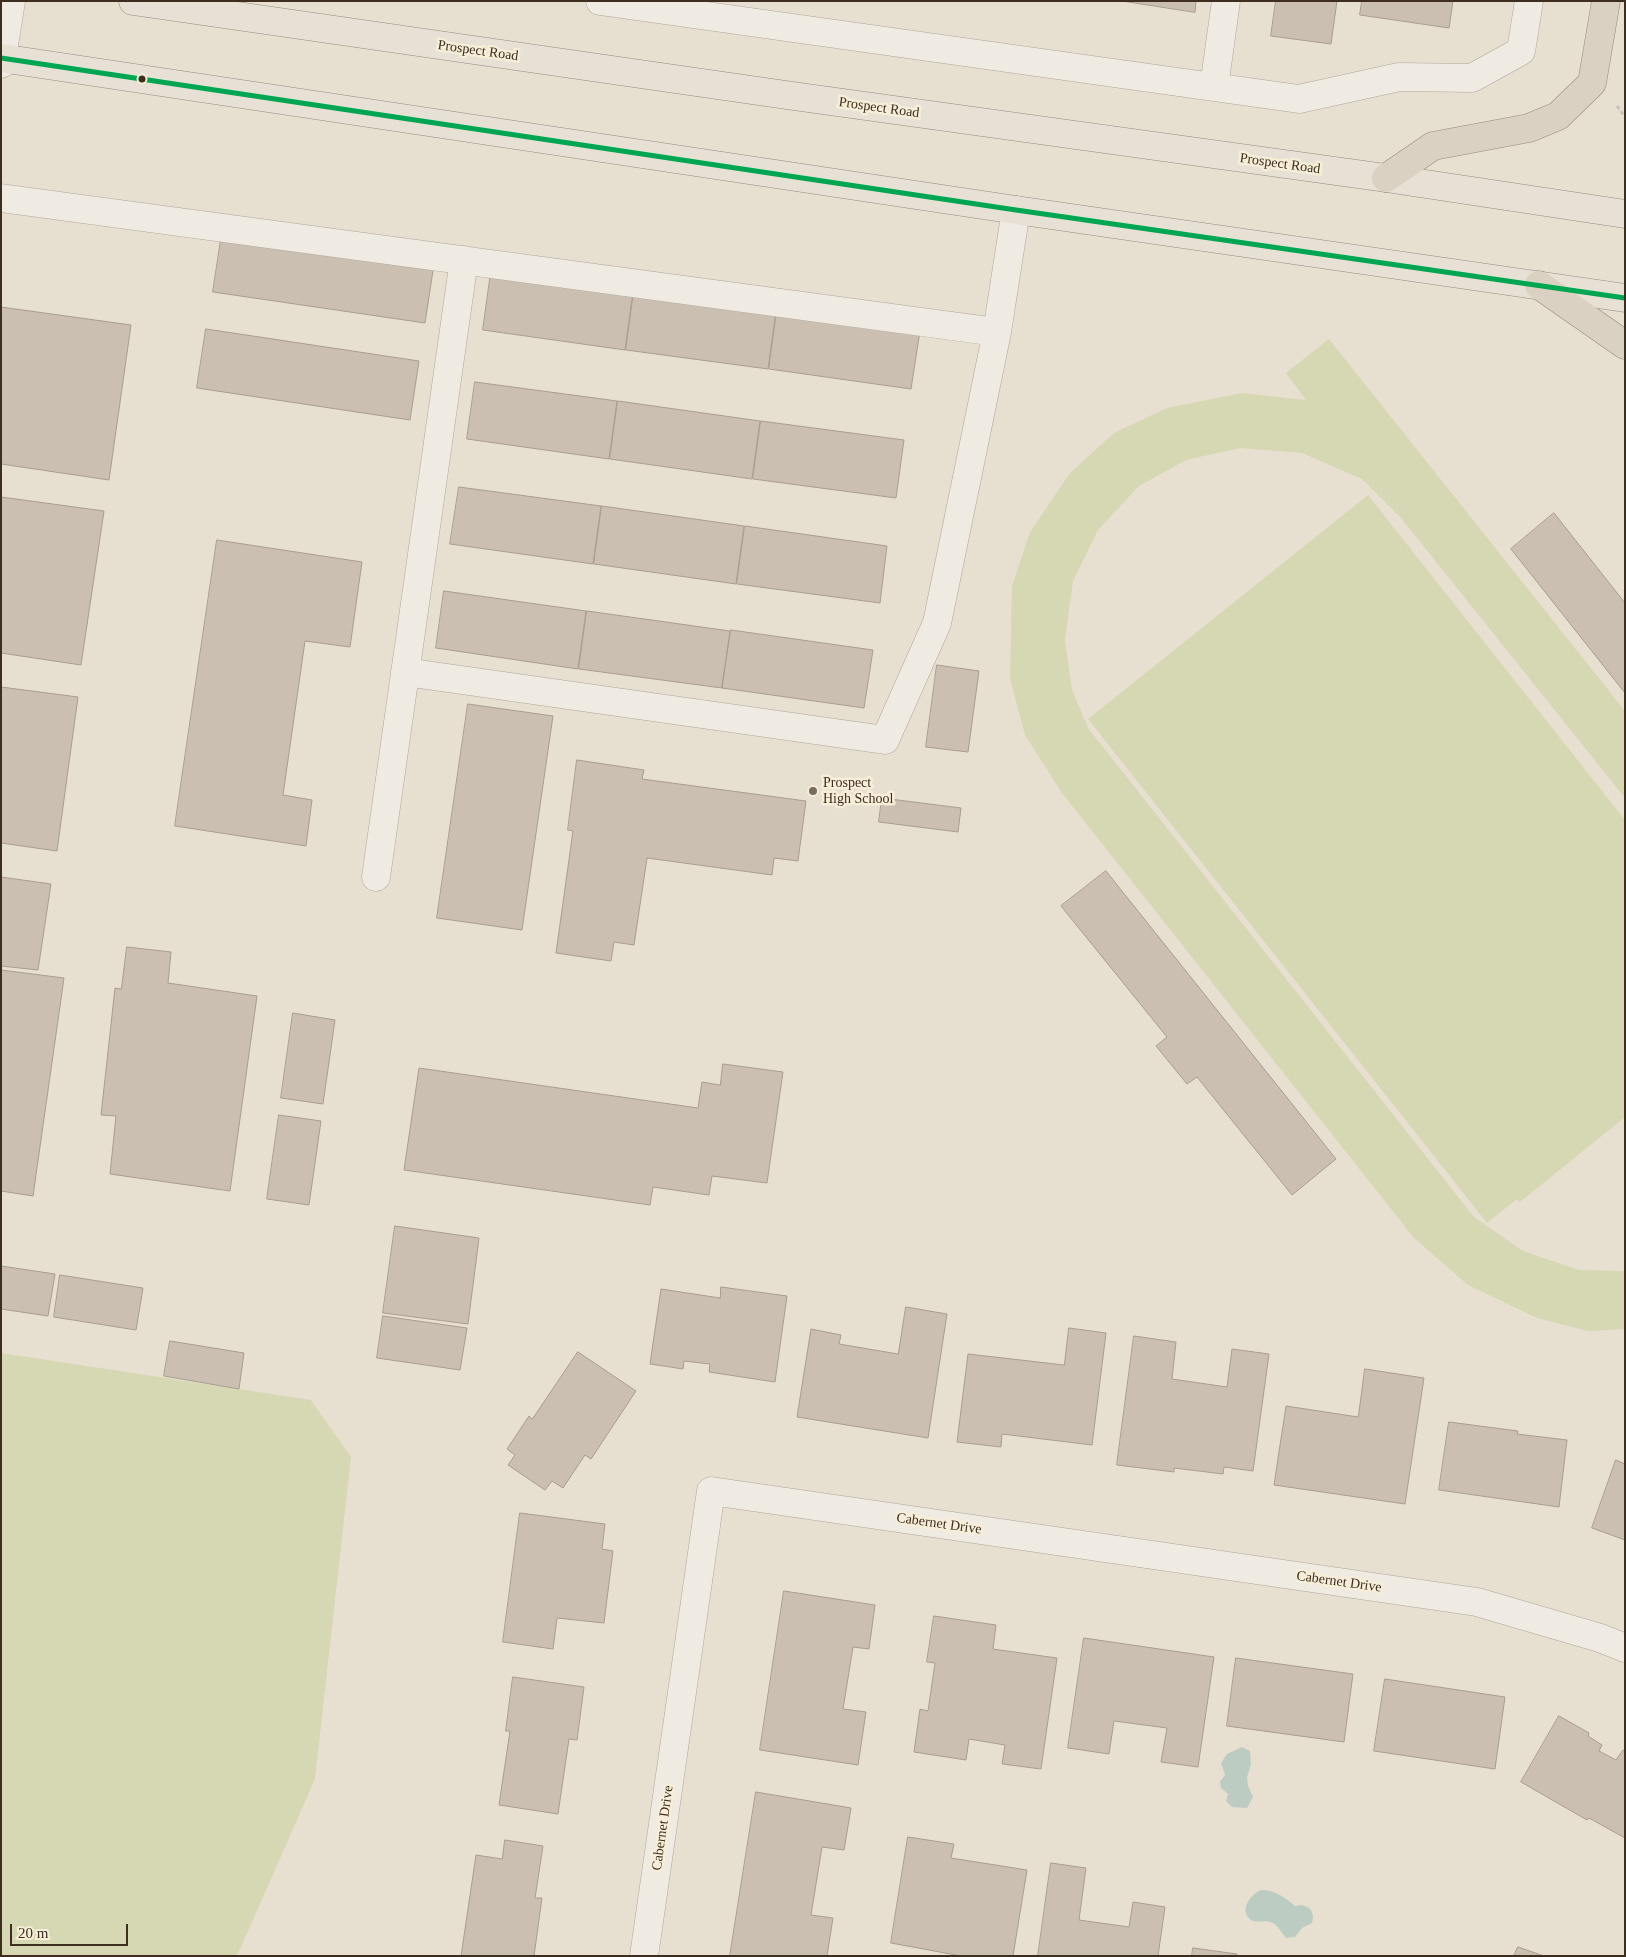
<!DOCTYPE html>
<style>
body{margin:0}
#map{position:relative;width:1626px;height:1957px;overflow:hidden;background:#e7e0d1;font-family:"Times New Roman",serif}
canvas{display:block}
.frame{position:absolute;inset:0;border:2px solid #3d2e20;pointer-events:none}
.scale{position:absolute;left:10px;top:1924px;width:118px;height:22px;box-sizing:border-box;border:2px solid #3d2e20;border-top:0;padding-left:6px;font-size:15px;line-height:18px;white-space:nowrap;color:#3d2e20;-webkit-text-stroke:4px #f7eed8;paint-order:stroke}
</style>
<div id="map">
<canvas width="1626" height="1957"></canvas>
<div class="frame"></div>
<div class="scale">20 m</div>
</div>
<script>
const c = document.querySelector('canvas').getContext('2d');
c.lineJoin = 'round';
function fillPath(path, color) { c.fillStyle = color; c.fill(path, 'evenodd'); }
function trace(path, color, width, dash) { c.strokeStyle = color; c.lineWidth = width; c.lineCap = dash ? 'butt' : 'round'; c.setLineDash(dash || []); c.stroke(path); }
function drawText(font, color, halo, rows, align = 'center') {
  c.font = font + ' "Times New Roman",serif'; c.lineWidth = 5; c.setLineDash([]); c.textBaseline = 'middle'; c.strokeStyle = halo; c.fillStyle = color; for (const [text, x, y, turn = 0] of rows) {
    c.save(); c.translate(x, y); c.rotate((+turn || 0) * Math.PI / 180); c.textAlign = isNaN(turn) ? turn : align; if (halo) c.strokeText(text, 0, 0); c.fillText(text, 0, 0); c.restore();
  }
}
fillPath(new Path2D(`
 M1329,339L1625,711V798L1401,518L1362,479L1302,453L1240,448L1186,460L1139,486L1098,530L1073,581L1065,640L1072,690L1088,728L1474,1217L1523,1251L1579,1270L1625,1271V1329L1588,1331L1537,1318L1468,1285L1414,1238L1062,793L1025,735L1010,679L1012,586L1030,532L1070,473L1114,433L1167,408L1242,393L1306,400L1286,373Z
 M1368,495L1625,820V1117L1520,1202L1517,1199L1487,1223L1088,719Z
 M1,1353L311,1400L351,1457L315,1779L237,1956H1Z`), '#d6d7b3');
fillPath(new Path2D(`
 M1242,1747L1250,1751L1251,1765L1247,1777L1248,1786L1253,1797L1247,1808L1232,1807L1226,1801L1228,1794L1221,1788L1220,1782L1225,1775L1221,1763L1227,1754Z
 M1261,1890C1275,1890 1285,1897 1295,1906C1307,1903 1316,1910 1312,1923L1302,1928L1295,1937L1286,1938C1282,1933 1278,1926 1273,1923C1266,1919 1259,1923 1253,1921C1237,1913 1250,1894 1261,1890Z`), '#bcccc2');
const building = new Path2D(`
 M1122,1H1196L1195,12Z
 M1276,1H1337L1331,44L1271,36Z
 M1362,1H1453L1449,28L1360,15Z
 M222,233L434,264L425,323L213,292Z
 M491,272L633,292L625,350L483,330Z
 M634,292L776,312L768,369L626,350Z
 M1,307L131,325L109,480L1,464Z
 M777,311L920,331L911,389L769,369Z
 M206,329L419,361L410,420L197,388Z
 M475,382L617,401L609,459L467,439Z
 M618,401L760,421L752,479L610,459Z
 M761,421L904,440L896,498L753,479Z
 M459,487L601,506L593,564L450,544Z
 M1,497L104,511L81,665L1,653Z
 M602,506L744,526L736,584L594,564Z
 M1554,513L1625,603V693L1511,549Z
 M745,526L887,546L880,603L737,584Z
 M217,540L362,562L350,647L305,641L283,795L312,800L306,846L175,826Z
 M444,591L586,611L578,669L436,648Z
 M587,611L730,631L722,688L579,669Z
 M731,630L873,650L864,708L722,688Z
 M937,665L979,671L968,752L926,747Z
 M1,687L78,697L57,851L1,843Z
 M468,704L553,716L522,930L437,918Z
 M577,760L644,770L642,779L806,801L798,861L774,858L772,875L647,858L634,945L614,942L611,961L556,953L573,831L568,830Z
 M882,798L961,808L958,832L879,822Z
 M1106,871L1336,1159L1292,1195L1197,1077L1187,1084L1156,1046L1167,1037L1061,906Z
 M1,877L51,884L38,970L1,966Z
 M127,947L171,952L168,983L257,996L230,1191L110,1174L116,1116L101,1115L115,988L121,989Z
 M1,970L64,978L33,1196L1,1191Z
 M293,1013L335,1020L323,1104L281,1098Z
 M723,1064L783,1072L767,1183L712,1176L709,1195L653,1187L650,1205L404,1170L419,1068L698,1108L702,1082L720,1085Z
 M279,1115L321,1121L309,1205L267,1199Z
 M395,1226L479,1238L468,1324L383,1313Z
 M1,1266L55,1274L48,1316L1,1309Z
 M60,1275L143,1288L136,1330L54,1317Z
 M721,1287L787,1296L775,1382L709,1372L710,1364L684,1361L683,1369L650,1364L661,1289L720,1298Z
 M906,1307L947,1314L928,1438L797,1417L811,1329L841,1335L839,1344L898,1354Z
 M383,1316L467,1328L460,1370L377,1358Z
 M1069,1328L1106,1333L1092,1445L1002,1434L1001,1447L957,1442L968,1354L1064,1365Z
 M1134,1336L1176,1342L1172,1379L1227,1387L1232,1349L1269,1354L1253,1471L1224,1467L1223,1474L1174,1468V1472L1117,1465Z
 M170,1341L244,1353L239,1389L164,1376Z
 M578,1352L636,1391L591,1459L585,1455L563,1488L552,1481L545,1490L508,1465L515,1455L507,1449L529,1416L532,1419Z
 M1365,1369L1424,1378L1405,1504L1274,1485L1286,1406L1358,1417Z
 M1449,1422L1518,1431L1517,1434L1567,1440L1559,1507L1439,1490Z
 M1616,1460L1625,1464V1540L1592,1528Z
 M520,1513L605,1524L602,1549L613,1551L604,1623L557,1618L553,1649L503,1642Z
 M784,1591L875,1605L869,1649L853,1647L843,1709L866,1712L858,1765L760,1750Z
 M934,1616L996,1625L993,1649L1057,1658L1041,1769L1002,1764L1005,1745L969,1739L966,1760L914,1752L920,1709L928,1711L935,1663L927,1662Z
 M1084,1638L1214,1657L1198,1767L1161,1762L1167,1728L1114,1721L1109,1754L1068,1748Z
 M1236,1658L1353,1674L1344,1742L1227,1726Z
 M513,1677L584,1687L577,1740L569,1739L558,1814L499,1805L510,1731H506Z
 M1385,1679L1505,1697L1495,1769L1374,1751Z
 M1559,1716L1589,1733L1588,1736L1602,1745L1599,1751L1616,1760L1623,1750L1625,1751V1838L1589,1818L1587,1820L1521,1782Z
 M756,1792L851,1808L844,1850L822,1847L811,1915L833,1918L827,1956H730Z
 M908,1837L954,1844L951,1858L1027,1870L1013,1956H961L891,1943Z
 M505,1840L543,1846L535,1898H542L534,1956H461L476,1855L502,1859Z
 M1051,1863L1086,1868L1079,1920L1129,1927L1133,1902L1165,1907L1158,1956H1038Z
 M1518,1947L1544,1956H1514Z
 M1193,1948L1237,1954V1956H1192Z`);
fillPath(building, '#cbbfb2');
trace(building, '#a89c90', 1);
const minor = new Path2D(`
 M600,1L1299,99L1399,77L1472,78L1521,51L1529,1
 M1,64L11,1
 M1214,87L1226,1
 M1,198L997,332L1016,210
 M405,672L885,740L937,623L997,332
 M376,877L464,260
 M644,1956L711,1491L1477,1602L1600,1638L1625,1648`);
const major = new Path2D(`
 M133,1L786,95L1386,178L1625,214
 M1,58L1016,210L1625,298`);
const highway = new Path2D(`
 M1386,178L1433,146L1529,128L1558,116L1592,83L1606,1
 M1539,285L1625,345`);
trace(minor, '#ada599', 29);
trace(major, '#928b80', 29);
trace(highway, '#928b80', 29);
trace(new Path2D(`
 M1617,106L1625,117`), '#c8c2b9', 3, [4, 2.5]);
trace(minor, '#efebe3', 28);
trace(major, '#e6e1d4', 28);
trace(highway, '#dad1c2', 28);
trace(new Path2D(`
 M1,58L1016,210L1625,298`), '#00a651', 5);
for (const [x, y, r, color] of [
 [142,79,4.5,"#3d2e20"],
 [813,791,5,"#786c5e"]
]) { const dot = new Path2D(); dot.arc(x, y, r, 0, 2 * Math.PI); c.fillStyle = color; c.fill(dot); trace(dot, '#f7eed8', 2); }
drawText('14px', '#3d2e20', '#f7eed8', [
 ["Prospect Road",478,51,8],
 ["Prospect Road",879,108,8],
 ["Prospect Road",1280,164,8],
 ["Cabernet Drive",939,1524,8],
 ["Cabernet Drive",1339,1582,8],
 ["Cabernet Drive",663,1828,-82]
]);
drawText('14px', '#3d2e20', '#f7eed8', [
 ["Prospect",823,783],
 ["High School",823,799]
], 'left');
</script>
